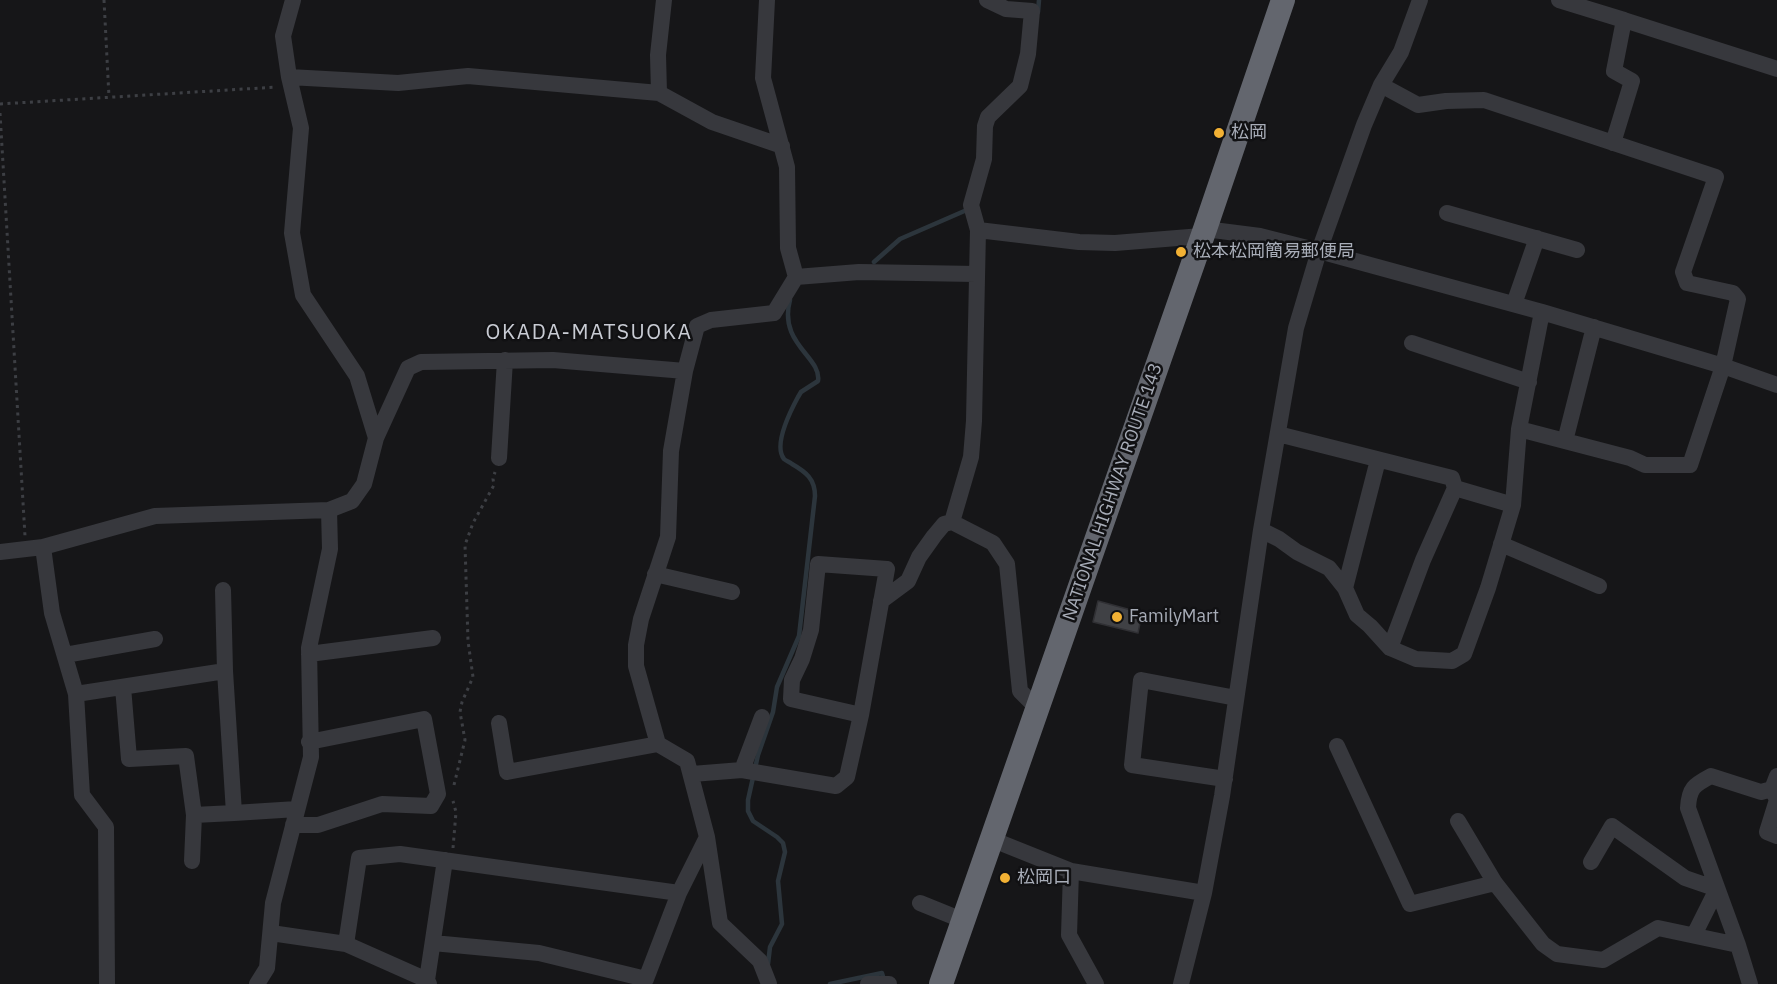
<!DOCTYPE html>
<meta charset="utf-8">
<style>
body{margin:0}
canvas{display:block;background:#161618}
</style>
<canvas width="1777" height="984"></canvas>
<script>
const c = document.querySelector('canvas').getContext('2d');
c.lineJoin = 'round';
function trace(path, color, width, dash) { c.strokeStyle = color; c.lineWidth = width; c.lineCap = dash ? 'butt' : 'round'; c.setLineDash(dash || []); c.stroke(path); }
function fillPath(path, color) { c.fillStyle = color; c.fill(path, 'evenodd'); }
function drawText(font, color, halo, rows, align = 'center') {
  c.font = font + ' "IBM Plex Sans","Noto Sans JP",sans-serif'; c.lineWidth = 5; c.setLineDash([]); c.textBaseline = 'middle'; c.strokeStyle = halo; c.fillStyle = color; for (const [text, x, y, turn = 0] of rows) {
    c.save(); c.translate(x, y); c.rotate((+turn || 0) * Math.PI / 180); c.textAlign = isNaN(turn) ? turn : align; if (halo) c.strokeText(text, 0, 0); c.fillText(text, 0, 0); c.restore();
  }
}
trace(new Path2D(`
 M1038,12L1039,0
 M874,262L900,239L969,209
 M768,964L770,947L782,924L778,881L785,852L783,843L777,837L753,821L748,811V800L758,755L773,712L777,687L799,636L815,496C815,479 806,472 792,464C790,462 786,461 784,459C773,445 791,410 798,397L801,392L818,381C822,357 778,344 790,300
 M830,984L882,973L884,980`), '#2c353c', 4.5);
const building = new Path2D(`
 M1098,601L1142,613L1138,633L1093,622Z`);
fillPath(building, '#404145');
trace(building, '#303034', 1.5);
trace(new Path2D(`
 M104,0L109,97
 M0,104L277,87
 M0,113L25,536
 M454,785L465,740L460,712L462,702L473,677L468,641L465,545L473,523L494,485L493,479L495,472
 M453,848L456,812L453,801`), '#3d3f44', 3, [3, 4.5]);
trace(new Path2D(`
 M293,0L283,36L289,77L301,128L292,233L303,295L357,376L376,438
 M767,0L763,78L787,167L788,248L796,277L774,313L711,320L697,326L685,371L671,451L668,537L641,619L636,645V666L658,744L687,761L707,837L720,923L760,961L769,984
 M987,0L1006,9L1032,11L1028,54L1020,86L988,117L985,126L984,159L971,205L978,230L974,421L971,457L952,522L993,543L1007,564L1020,691L1037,708
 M1559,0L1624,20L1614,71L1632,81L1613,143
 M1624,20L1777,69
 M289,77L398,83L468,76L659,93L712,122L782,146
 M1381,85L1418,105L1446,101L1484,100L1716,177L1683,272L1687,283L1733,293L1738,299L1723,366L1690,465H1645L1630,458L1519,429
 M659,93L658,55L664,0
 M1447,213L1577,250
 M1205,229L1260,236L1319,251L1542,312L1723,366L1777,385
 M978,230L1079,242L1115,243L1202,236
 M796,277L859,272L976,274
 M1514,304L1537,238
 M1412,343L1529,382
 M1278,434L1452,478L1455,488L1513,505
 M1565,441L1594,327
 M499,458L505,360
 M1261,530L1279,539L1297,552L1329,568L1345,588L1357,615L1370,626L1390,648L1416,659L1452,661L1464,654L1488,588L1513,505L1519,429L1542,312
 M1501,544L1599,586
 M43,547L52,613L76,694L82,795L106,827L107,984
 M0,552L43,547L155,516L329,510L352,501L364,484L376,438L408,368L421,362L553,360L685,371
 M655,574L732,592
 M1345,588L1378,460
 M223,590L225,671L234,813L297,809
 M881,601L908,581L919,557L934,536L944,524L952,522
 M1390,648L1423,560L1455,488
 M309,654L433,638
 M65,655L155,639
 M123,687L129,759L186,756L194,815L234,813
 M76,694L225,671
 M499,723L507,772L658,744
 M1337,746L1410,904L1495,883
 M742,770L762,717
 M692,774L742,770L836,786L847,777L861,715L887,569L818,564L811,630L802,659L792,680L791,699L861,715
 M1225,779L1132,765L1141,680L1236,698
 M1772,789L1777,800L1767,832L1777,836
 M1458,821L1495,883L1543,944L1557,954L1603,960L1658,928L1738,945
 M293,825H318L382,804L431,806L438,794L424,719L309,742
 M991,839L1071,871L1069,935L1096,984
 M192,861L194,815
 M1591,862L1612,826L1685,878L1717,889L1694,935
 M1071,871L1204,893
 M920,903L962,920
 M271,933L346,944L427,980L429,984
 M433,943L539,953L646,979L679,893
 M346,944L359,858L400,854L679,893L707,837
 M427,980L445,860
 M257,984L267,968L273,903L311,757L309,648L330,549L329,510
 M868,984H889
 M1181,984L1204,893L1222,796L1261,530L1296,328L1319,251L1364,125L1381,85L1401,52L1420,0
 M1750,984L1738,945L1688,808C1689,788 1694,785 1711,776L1761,792L1772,789L1777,776`), '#37383d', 16);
trace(new Path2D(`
 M941,984L1205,229L1283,0`), '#63666e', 24);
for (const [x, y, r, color] of [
 [1219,133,6,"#f2b134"],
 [1181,252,6,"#f2b134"],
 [1117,617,6,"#f2b134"],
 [1005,878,6,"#f2b134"]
]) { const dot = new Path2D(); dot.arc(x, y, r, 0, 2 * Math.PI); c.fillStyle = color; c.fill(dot); trace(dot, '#111113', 2); }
drawText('18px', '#a8adb8', '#111113', [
 ["松岡",1231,133],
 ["松本松岡簡易郵便局",1193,252],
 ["FamilyMart",1129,617],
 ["松岡口",1017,878]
], 'left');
drawText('18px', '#a8adb8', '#111113', [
 ["NATIONAL HIGHWAY ROUTE 143",1113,492,-71]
]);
c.letterSpacing = '1.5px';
drawText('21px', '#c9ccd4', '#111113', [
 ["OKADA-MATSUOKA",589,333]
]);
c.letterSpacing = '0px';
</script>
